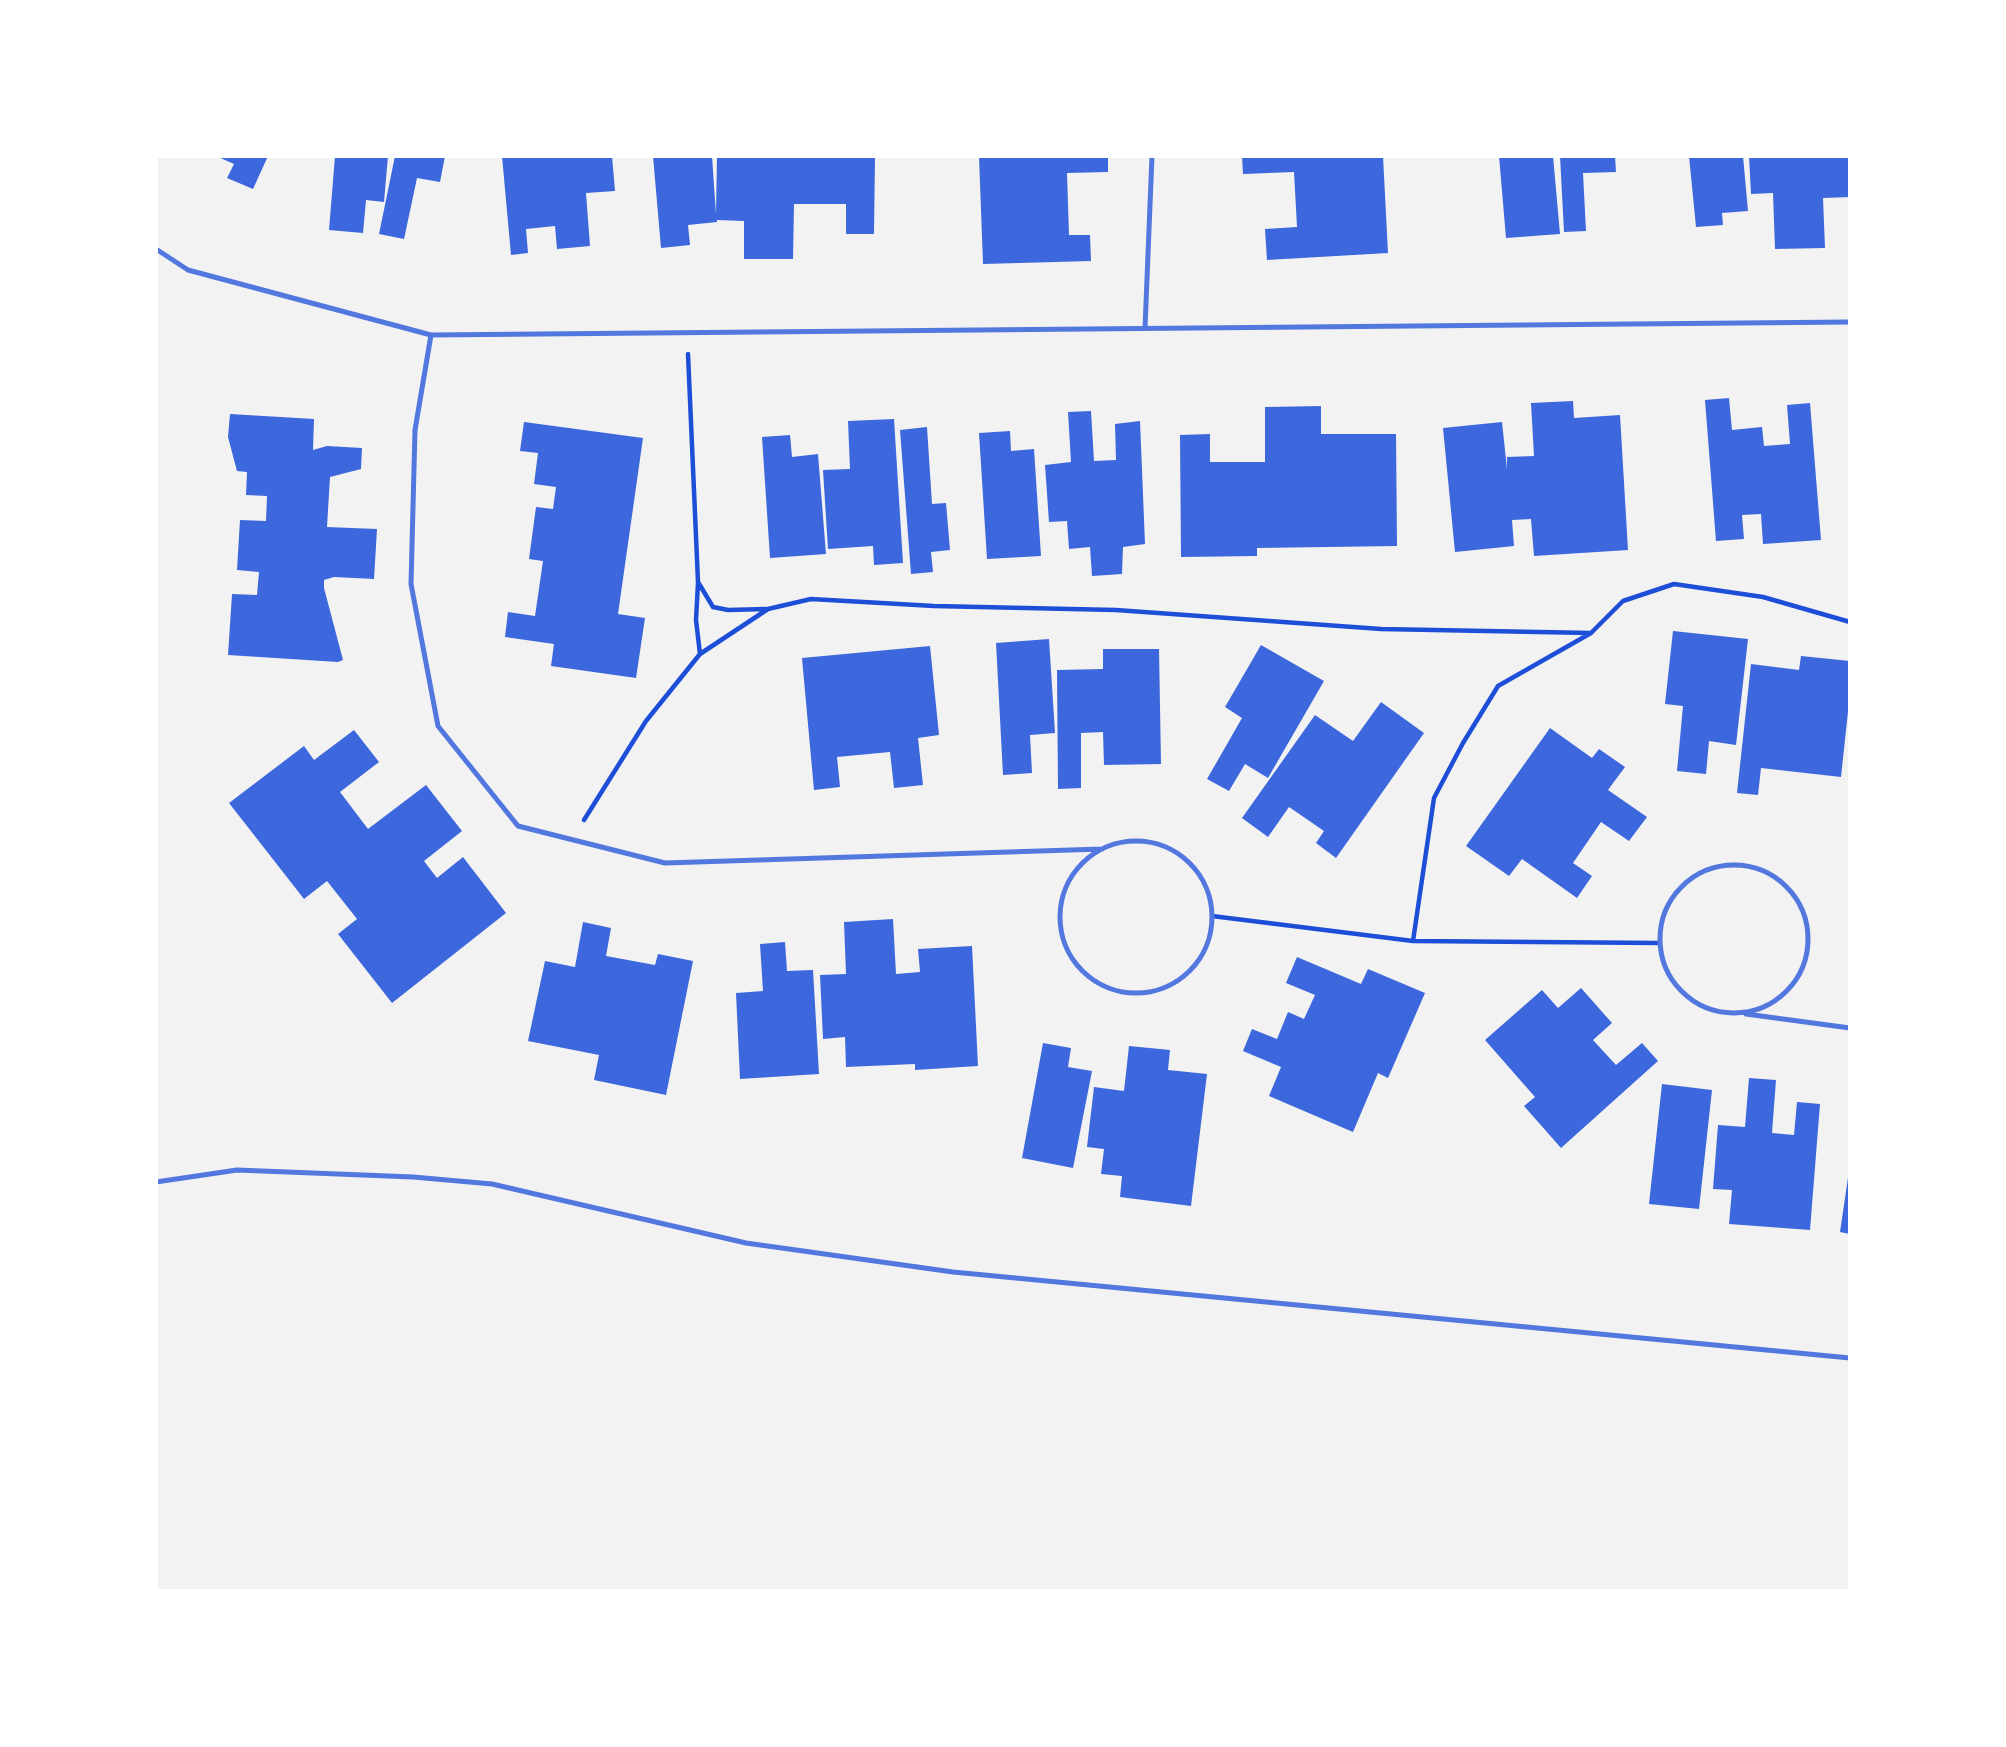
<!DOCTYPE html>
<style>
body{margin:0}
#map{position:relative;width:2006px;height:1747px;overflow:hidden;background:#f2f2f2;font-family:"PT Sans",sans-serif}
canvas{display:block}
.frame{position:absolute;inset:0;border:158px solid #fff;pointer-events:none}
</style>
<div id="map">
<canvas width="2006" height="1747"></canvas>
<div class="frame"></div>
</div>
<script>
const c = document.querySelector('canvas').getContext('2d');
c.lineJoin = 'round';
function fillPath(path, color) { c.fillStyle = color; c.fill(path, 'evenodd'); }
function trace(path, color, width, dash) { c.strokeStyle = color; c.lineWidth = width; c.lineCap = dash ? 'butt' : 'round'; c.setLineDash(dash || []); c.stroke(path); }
fillPath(new Path2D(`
 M216,156H268L253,189L227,178L234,164Z
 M335,156H388L384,202L366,200L363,233L329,230Z
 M395,156H445L440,182L417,178L404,239L379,234Z
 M502,156H612L615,191L586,193L590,246L557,249L555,226L526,229L528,253L511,255Z
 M653,156H712L716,214L717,156H875L874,234H846V204H794L793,259H744V221L717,220V222L688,225L690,245L661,248Z
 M979,156H1108V172L1067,173L1069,235H1090L1091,261L983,264Z
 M1242,156H1383L1388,253L1267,260L1265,229L1297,227L1294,172L1243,174Z
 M1499,156H1553L1560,234L1506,238Z
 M1560,156H1615L1616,172L1583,173L1586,231L1564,232Z
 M1689,156H1743L1748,211L1722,213L1723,225L1696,227Z
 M1749,156H1850V197L1823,198L1825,248L1775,249L1773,193L1751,194Z
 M1729,398L1732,430L1762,427L1764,446L1790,444L1787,405L1810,403L1821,540L1763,544L1761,514L1742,515L1744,539L1716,541L1705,400Z
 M1573,401L1574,418L1620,415L1628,550L1534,556L1531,519L1512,520L1514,546L1455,552L1443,428L1502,422L1507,469V457L1534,456L1531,403Z
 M1321,406V434H1396L1397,546L1257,548V556L1181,557L1180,435L1210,434V462H1265V407Z
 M1091,411L1094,461L1116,460L1115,424L1140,421L1145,544L1123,547L1122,574L1092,576L1090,547L1069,549L1067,521L1049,522L1045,465L1071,462L1068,412Z
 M230,414L314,419L313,450L327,446L362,448L361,469L330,477L327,527L377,529L374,579L334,577L324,580V588L343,660L338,662L228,655L232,594L257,595L259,572L237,570L240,520L266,521L267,496L246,495L247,472L237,471L228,437Z
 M894,419L903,563L874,565L873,546L828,549L823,470L850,469L848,421Z
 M524,422L643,438L618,614L645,618L636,678L551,666L554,644L505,637L508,612L535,616L543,561L529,559L536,507L553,509L556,487L534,484L538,453L520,451Z
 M927,427L932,504L946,503L950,550L931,552L933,572L911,574L900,430Z
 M1010,431L1011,451L1034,449L1041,556L987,559L979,433Z
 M790,435L792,457L818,454L826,554L770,558L762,437Z
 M1673,631L1748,639L1736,745L1709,741L1706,774L1677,771L1683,706L1665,704Z
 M1049,639L1055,733L1030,735L1032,773L1003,775L996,643Z
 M1261,645L1324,681L1268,778L1245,764L1229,791L1207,779L1242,718L1225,707Z
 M930,646L939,735L918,738L923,785L894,788L890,752L837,757L840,787L814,790L802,658Z
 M1103,649H1159L1161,764L1104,765L1103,732L1081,733V788L1058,789L1057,670L1103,669Z
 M1801,656L1850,661V693L1841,777L1761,768L1758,795L1737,793L1751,664L1799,670Z
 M1381,702L1424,733L1336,858L1316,843L1324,831L1289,807L1268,837L1242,818L1315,715L1353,741Z
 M1550,728L1592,758L1599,749L1625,767L1608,790L1647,817L1629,841L1601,822L1573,863L1592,876L1577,898L1522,859L1509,876L1466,846Z
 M354,730L379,762L340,792L368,829L426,785L462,831L424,861L437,878L463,857L506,913L392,1003L338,934L357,919L327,881L304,899L229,803L304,746L314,760Z
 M893,919L896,974L920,972L918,949L972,946L978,1066L915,1070V1064L846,1067L845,1037L823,1039L820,975L846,974L844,922Z
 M583,922L611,928L606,956L655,965L658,954L693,961L666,1095L594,1080L599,1055L528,1041L545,961L575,967Z
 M785,942L787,971L813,970L819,1074L740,1079L736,993L763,991L760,944Z
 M1297,957L1361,984L1368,969L1425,993L1388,1078L1378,1073L1353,1132L1269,1096L1281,1067L1243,1051L1252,1029L1277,1039L1288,1012L1304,1019L1315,995L1286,983Z
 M1581,988L1612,1023L1593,1040L1616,1065L1642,1043L1658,1061L1561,1148L1524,1106L1535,1097L1485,1040L1542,990L1558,1008Z
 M1043,1043L1071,1048L1068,1067L1092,1071L1073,1168L1022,1158Z
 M1129,1046L1170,1050L1168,1070L1207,1074L1191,1206L1120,1197L1122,1176L1101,1174L1104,1149L1087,1147L1094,1087L1124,1091Z
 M1749,1078L1776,1080L1772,1133L1794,1135L1797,1102L1820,1104L1810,1230L1729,1224L1732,1190L1713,1189L1718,1125L1745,1127Z
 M1662,1084L1712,1090L1699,1209L1649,1204Z
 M1849,1171H1850V1234L1840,1232Z`), '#3d67dc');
trace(new Path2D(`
 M688,354L698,582L713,607L728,610L766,609
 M700,654L768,609L811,599L934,606L1116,610L1381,629L1591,633L1623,601L1674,584L1763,597L1850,622
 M584,820L646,721L700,654L696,620L698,583
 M1212,916L1413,941L1659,943
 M1413,941L1434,798L1463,743L1498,686L1591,633`), '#1d4ed8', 4.5);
trace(new Path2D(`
 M156,249L188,270L431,335L1850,322
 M1145,328L1152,156
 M431,335L415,430L411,584L438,726L518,826L665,863L1102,849
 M1060 917a76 76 0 1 1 152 0a76 76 0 1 1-152 0Z
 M1660 939a74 74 0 1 1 148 0a74 74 0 1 1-148 0Z
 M1746,1014L1850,1028
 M156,1182L237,1170L413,1177L492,1184L746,1243L953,1272L1850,1358`), '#5277de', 5);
</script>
